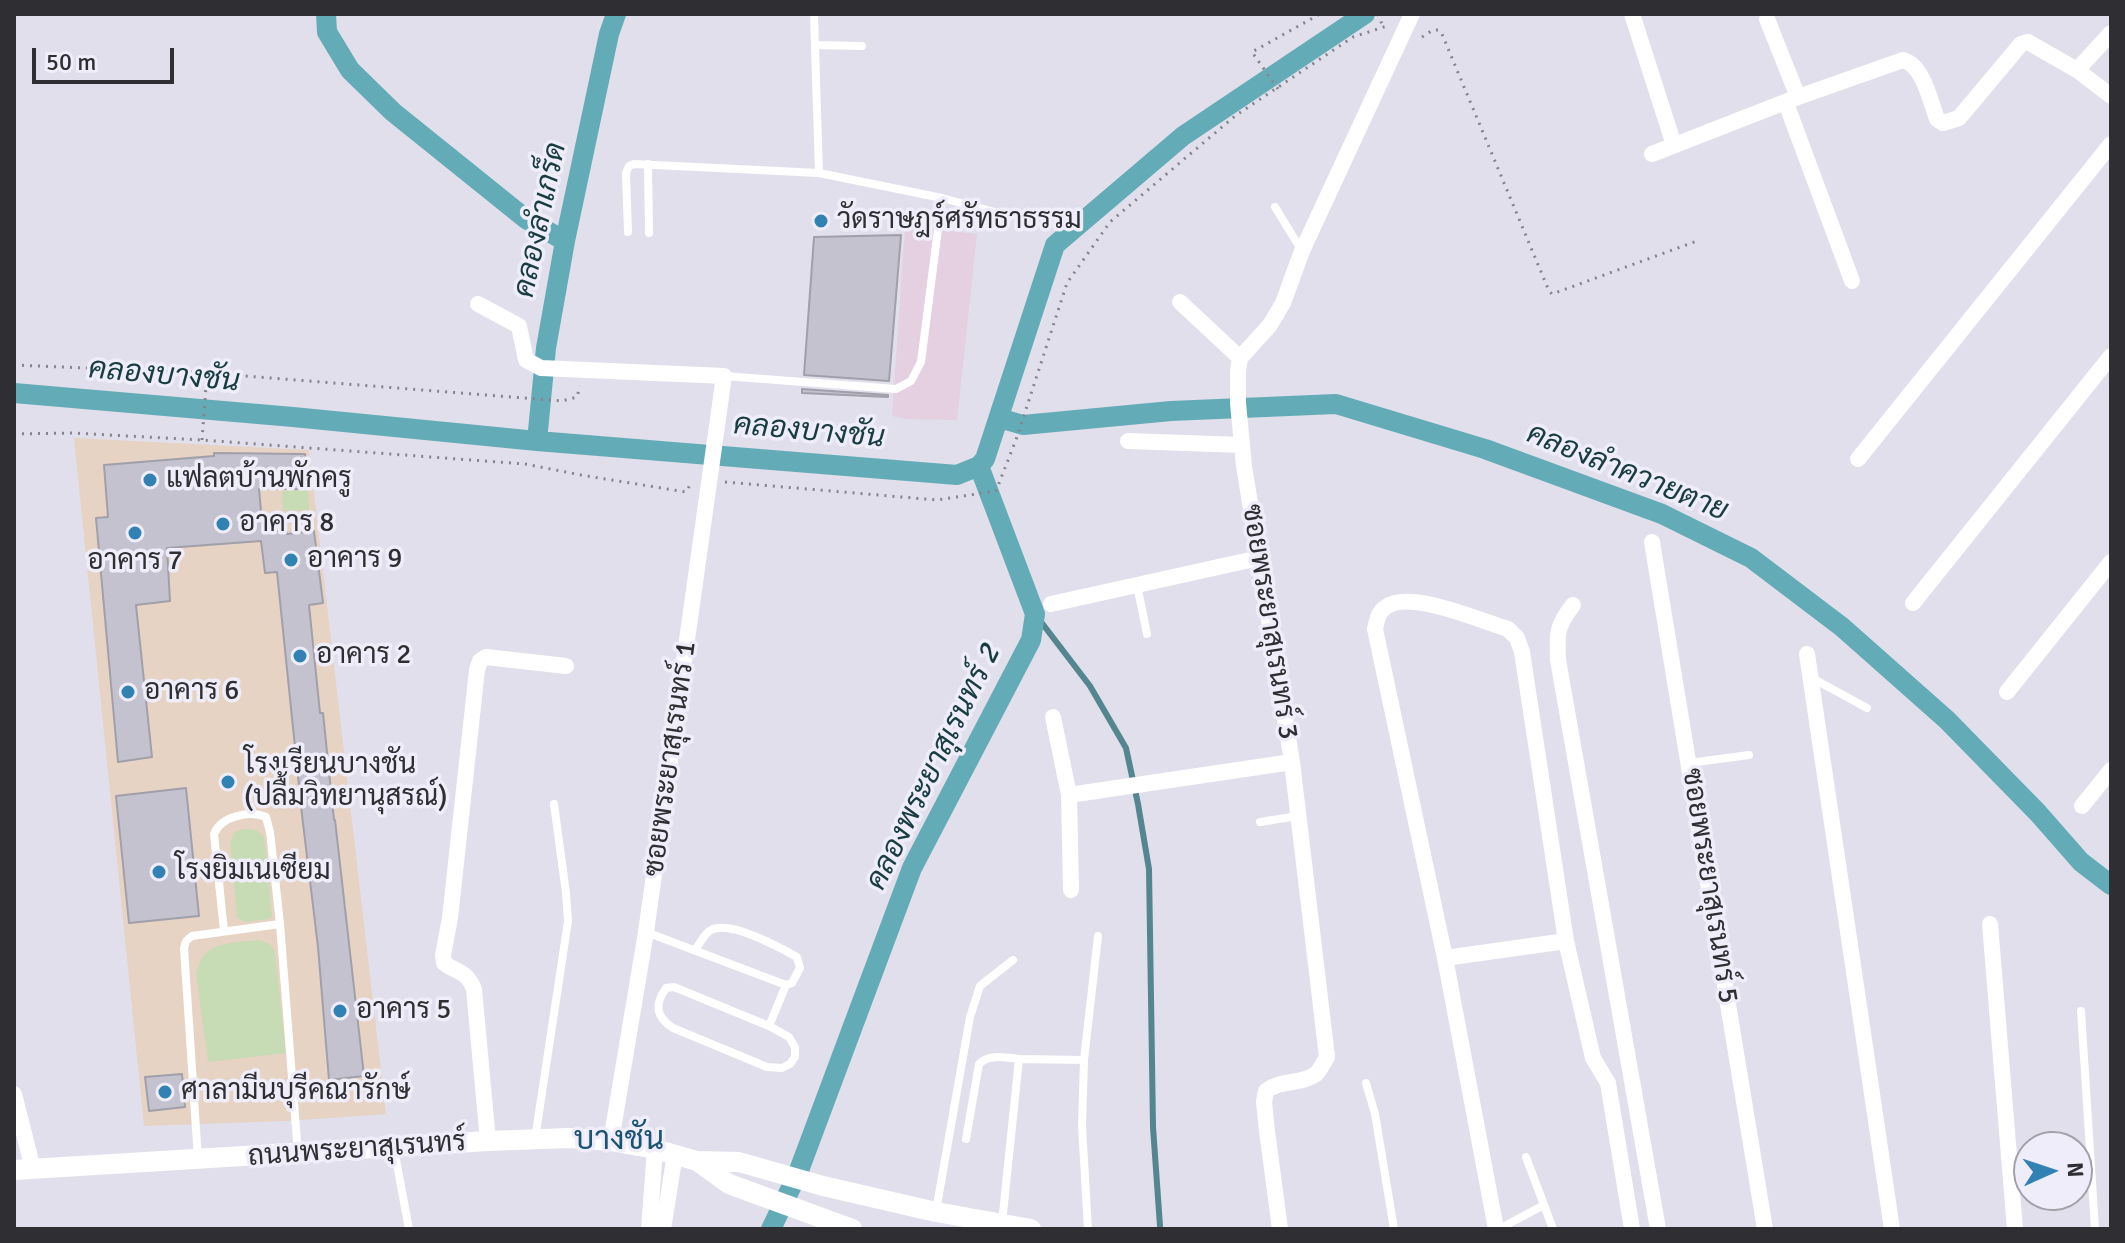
<!DOCTYPE html>
<meta charset="utf-8">
<style>
body{margin:0}
#map{position:relative;width:2125px;height:1243px;overflow:hidden;background:#e0dfeb;font-family:Signika,sans-serif}
canvas{display:block}
.frame{position:absolute;inset:0;border:16px solid #2f2f33;pointer-events:none}
.north{position:absolute;left:2013px;top:1131px;width:80px;height:80px;box-sizing:border-box;background:#eeedf9;border:2px solid #a2a1aa;border-radius:50%;rotate:87deg;font-size:22px;font-weight:700;line-height:32px;text-align:center;color:#2f2f33}
.north::after{content:'';display:block;margin:auto;width:28px;height:36px;background:#3182b3;clip-path:polygon(50% 0,100% 100%,50% 72%,0 100%)}
.scale{position:absolute;left:32px;top:48px;width:142px;height:36px;box-sizing:border-box;border:4px solid #2f2f33;border-top:0;padding-left:10px;font-size:24px;line-height:28px;white-space:nowrap;color:#2f2f33;-webkit-text-stroke:6px #eeedf9;paint-order:stroke}
</style>
<div id="map">
<canvas width="2125" height="1243"></canvas>
<div class="frame"></div>
<div class="north">N</div>
<div class="scale">50 m</div>
</div>
<script>
const c = document.querySelector('canvas').getContext('2d');
c.lineJoin = 'round';
function fillPath(path, color) { c.fillStyle = color; c.fill(path, 'evenodd'); }
function trace(path, color, width, dash) { c.strokeStyle = color; c.lineWidth = width; c.lineCap = dash ? 'butt' : 'round'; c.setLineDash(dash || []); c.stroke(path); }
function drawText(font, color, halo, rows, align = 'center') {
  c.font = font + ' Signika,Sarabun,sans-serif'; c.lineWidth = 7; c.setLineDash([]); c.textBaseline = 'middle'; c.strokeStyle = halo; c.fillStyle = color; for (const [text, x, y, turn = 0] of rows) {
    c.save(); c.translate(x, y); c.rotate((+turn || 0) * Math.PI / 180); c.textAlign = isNaN(turn) ? turn : align; if (halo) c.strokeText(text, 0, 0); c.fillText(text, 0, 0); c.restore();
  }
}
fillPath(new Path2D(`
 M905,226L977,234L957,420L907,419L892,416Z`), '#e4d0e0');
fillPath(new Path2D(`
 M74,438L309,450L386,1114L287,1121L144,1126Z`), '#e7d3c4');
fillPath(new Path2D(`
 M308,490L309,510L283,511L282,491Z
 M243,829C252,829 259,829 264,837L272,916L269,919L245,922L237,918L230,842L235,832Z
 M260,940L269,944L275,952L286,1053L208,1062L196,973C198,967 200,960 204,955C216,941 243,942 260,940Z`), '#c7dbb5');
trace(new Path2D(`
 M1035,614L1090,686L1126,748L1138,804L1149,869L1153,1127L1160,1226`), '#53868f', 6);
trace(new Path2D(`
 M326,14L327,32L350,70L393,112L526,219L565,241
 M14,393L293,417L537,441L957,475L979,466L985,459L1055,245L1183,136L1365,14
 M999,418L1023,425L1171,411L1336,404L1485,449L1662,514L1751,558L1842,627L1947,720L2038,813L2081,862L2111,885
 M537,441L546,348L565,241L609,34L616,14
 M771,1229L798,1173L912,868L1031,640L1035,614L979,466`), '#63acb7', 20);
const building = new Path2D(`
 M901,235L889,381L804,375L814,237Z
 M802,389L888,395V397L802,393Z
 M214,453L305,454L306,489H259L263,533L286,530L287,534L314,531L323,603L309,605L320,713H323L334,820H335L364,1076L329,1080L318,947L302,815L277,572L265,573L261,541L167,548L170,601L136,605L152,757L118,762L96,518L108,517L104,465L214,456Z
 M186,788L199,916L129,923L116,796Z
 M182,1074L185,1107L149,1111L145,1077Z`);
fillPath(building, '#c3c2ce');
trace(building, '#a09faa', 2);
trace(new Path2D(`
 M1378,14L1383,27
 M1422,37L1433,30H1438L1442,34L1549,291L1552,294L1697,241
 M1278,89L1252,52L1320,14
 M14,365L207,373L562,401L577,397L580,386
 M14,434L72,433L202,440L525,464L581,475L686,492L690,485
 M202,440L207,373
 M725,482L937,500L996,491L1017,437L1067,283L1110,222L1235,116L1353,37L1387,26`), '#85848c', 3, [2, 6]);
trace(new Path2D(`
 M814,14L819,173L942,198L1010,216
 M816,45L862,46
 M648,164L649,233
 M1275,207L1302,251
 M628,232L626,173L629,166L634,164L819,173
 M724,376L896,389L911,381L921,362L942,198
 M1137,585L1147,634
 M1812,678L1867,708
 M1689,763L1749,755
 M1260,822L1298,816
 M224,931L214,834C221,816 250,810 266,817L270,832L280,924L298,1154
 M646,932L786,985L792,983L800,968L797,957C779,947 730,920 711,930C704,934 700,943 695,950
 M674,987L769,1026L789,1037L795,1047V1057L790,1064L782,1068L767,1067L673,1028C656,1017 654,1005 666,988Z
 M2081,1011L2095,1229
 M769,1026L786,985
 M1366,1083L1375,1114L1394,1229
 M535,1139L568,921L566,893L554,804
 M966,1139L979,1064C990,1053 1005,1058 1019,1059
 M394,1149L409,1229
 M1526,1157L1553,1229
 M198,1159L184,948L186,941L192,936L280,924
 M2010,1162L2029,1160
 M936,1211L970,1017L980,986L1013,960
 M1002,1223L1019,1059L1084,1060
 M1088,1229L1082,1126L1084,1060L1098,936
 M1499,1229L1544,1205`), '#fff', 8);
trace(new Path2D(`
 M1632,14L1674,145
 M1767,19L1798,97
 M2077,70L2111,33
 M1786,103L1852,281
 M1652,154L1798,97L1903,60C1923,65 1930,100 1937,119L1943,123L1959,118L2021,44L2028,42L2077,70L2111,96
 M1180,302L1240,358
 M478,304L519,326L526,360L541,368L724,376L646,932L611,1141
 M1128,441L1242,445
 M1858,459L2111,144
 M1652,542L1765,1229
 M1913,603L2111,356
 M1051,604L1259,558
 M1573,605C1556,627 1557,633 1558,660L1658,1229
 M1807,654L1892,1229
 M2007,692L2111,562
 M1053,717L1069,795
 M2082,806L2111,770
 M1071,890L1069,795L1292,762
 M1990,924L2015,1229
 M1445,958L1566,941
 M14,1094L33,1169
 M488,1141L474,989C466,970 459,974 444,963L443,955L450,918L477,670L480,661L486,657L566,666
 M649,1229L655,1149
 M663,1229L675,1154
 M1280,1229L1267,1131L1264,1102L1266,1091C1281,1079 1301,1085 1316,1074C1320,1070 1324,1062 1327,1057L1292,762L1244,466L1238,403V371L1240,358L1270,325L1283,303L1302,251L1412,14
 M1496,1229L1445,958L1375,629C1377,620 1378,612 1386,607C1409,589 1481,621 1508,629L1517,638L1522,652L1566,941L1593,1058L1608,1083L1632,1229`), '#fff', 16);
trace(new Path2D(`
 M697,1161L729,1184L852,1229
 M14,1170L488,1141L569,1138L611,1141L655,1149L697,1161L739,1162L823,1186L936,1212L1031,1229`), '#fff', 20);
for (const [x, y, r, color] of [
 [821,221,8,"#3182b3"],
 [150,480,8,"#3182b3"],
 [223,524,8,"#3182b3"],
 [135,533,8,"#3182b3"],
 [291,560,8,"#3182b3"],
 [300,656,8,"#3182b3"],
 [128,692,8,"#3182b3"],
 [228,782,8,"#3182b3"],
 [159,872,8,"#3182b3"],
 [340,1011,8,"#3182b3"],
 [165,1092,8,"#3182b3"]
]) { const dot = new Path2D(); dot.arc(x, y, r, 0, 2 * Math.PI); c.fillStyle = color; c.fill(dot); trace(dot, '#eeedf9', 3); }
drawText('28px', '#2f2f33', '#eeedf9', [
 ["วัดราษฎร์ศรัทธาธรรม",837,221],
 ["แฟลตบ้านพักครู",166,480],
 ["อาคาร 8",239,524],
 ["อาคาร 9",307,560],
 ["อาคาร 7",135,562,"center"],
 ["อาคาร 2",316,656],
 ["อาคาร 6",144,692],
 ["โรงเรียนบางชัน",244,766],
 ["(ปลื้มวิทยานุสรณ์)",244,798],
 ["โรงยิมเนเซียม",175,872],
 ["อาคาร 5",356,1011],
 ["ศาลามีนบุรีคณารักษ์",181,1092]
], 'left');
drawText('28px', '#2f2f33', '#eeedf9', [
 ["ซอยพระยาสุเรนทร์ 3",1269,622,81],
 ["ซอยพระยาสุเรนทร์ 1",671,759,-82],
 ["ซอยพระยาสุเรนทร์ 5",1709,886,81],
 ["ถนนพระยาสุเรนทร์",357,1150,-4]
]);
drawText('italic 30px', '#183c41', '#eeedf9', [
 ["คลองลำเกร็ด",541,220,-78],
 ["คลองบางชัน",164,376,5],
 ["คลองบางชัน",809,432,5],
 ["คลองลำควายตาย",1627,473,22],
 ["คลองพระยาสุเรนทร์ 2",934,768,-64]
]);
drawText('32px', '#1b5375', '#eeedf9', [
 ["บางชัน",619,1141]
]);
</script>
